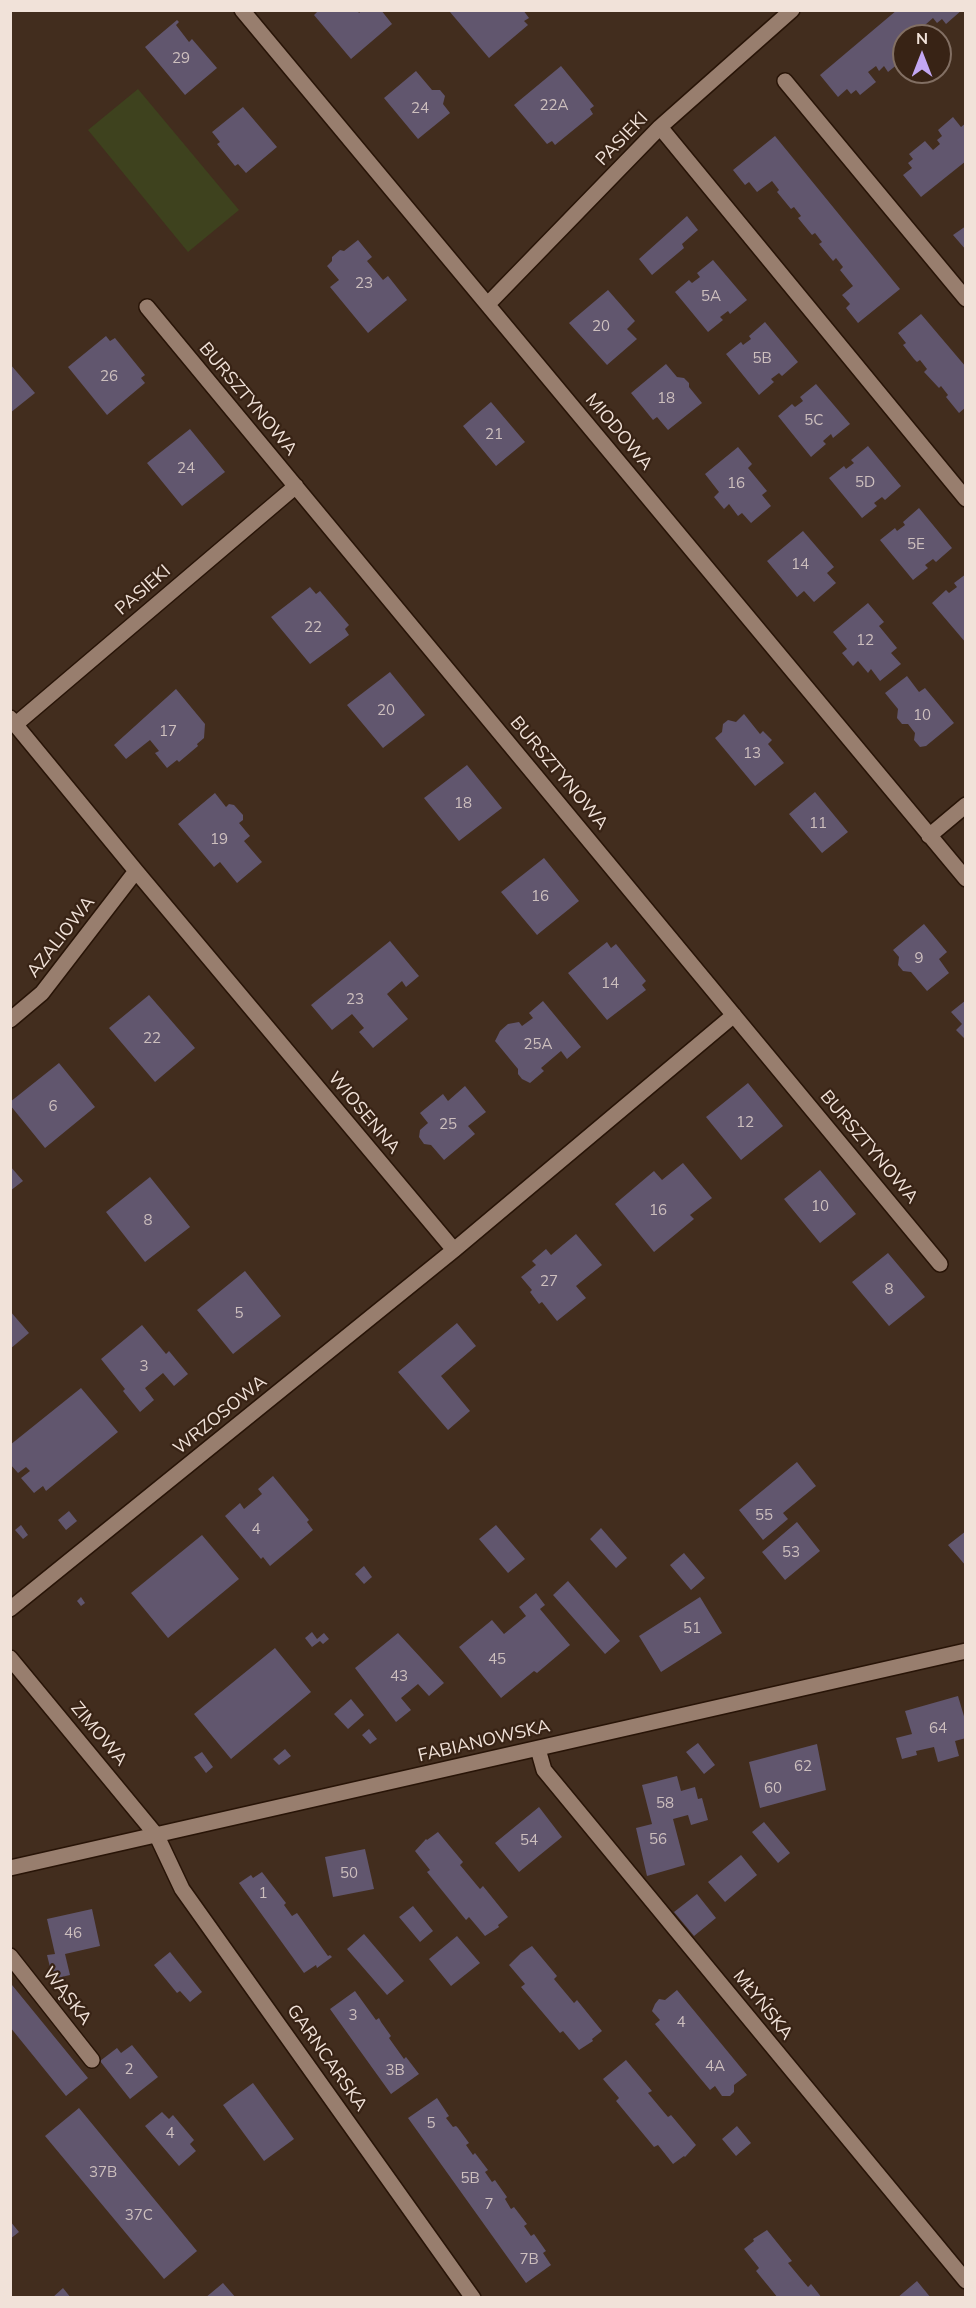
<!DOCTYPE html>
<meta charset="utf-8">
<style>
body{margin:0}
#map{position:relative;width:976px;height:2308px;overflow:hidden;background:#422d1e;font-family:Mulish,sans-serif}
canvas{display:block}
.frame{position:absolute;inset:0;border:12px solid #f1e2d9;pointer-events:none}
.north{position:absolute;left:892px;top:24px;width:60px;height:60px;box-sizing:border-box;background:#382315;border:2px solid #826f63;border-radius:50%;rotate:0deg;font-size:16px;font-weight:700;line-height:24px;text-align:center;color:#f1e2d9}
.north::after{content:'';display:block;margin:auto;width:21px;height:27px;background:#c3a7f2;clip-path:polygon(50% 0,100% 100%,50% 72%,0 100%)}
</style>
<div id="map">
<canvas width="976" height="2308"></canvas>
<div class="frame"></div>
<div class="north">N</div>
</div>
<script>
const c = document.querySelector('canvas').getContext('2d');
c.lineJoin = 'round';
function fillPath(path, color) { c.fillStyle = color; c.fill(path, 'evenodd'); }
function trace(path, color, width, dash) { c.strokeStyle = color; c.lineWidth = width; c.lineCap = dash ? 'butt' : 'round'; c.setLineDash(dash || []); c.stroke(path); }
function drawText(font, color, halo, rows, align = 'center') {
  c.font = font + ' Mulish,sans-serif'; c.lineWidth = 4.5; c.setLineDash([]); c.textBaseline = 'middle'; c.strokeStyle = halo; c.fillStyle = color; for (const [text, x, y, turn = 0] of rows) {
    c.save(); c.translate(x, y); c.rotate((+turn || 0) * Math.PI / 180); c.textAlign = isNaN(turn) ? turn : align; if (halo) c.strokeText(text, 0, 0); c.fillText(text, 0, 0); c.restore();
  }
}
fillPath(new Path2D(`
 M138,89L239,210L188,252L88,130Z`), '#3e421e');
fillPath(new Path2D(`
 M319,10H357L359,13L362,10H381L392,24L351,59L314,15Z
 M451,10H523L529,18L524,21L528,25L489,58L450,12Z
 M897,10H962L946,24L942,19L937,23L933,18L925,25L933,35L931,36H904V42L897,49L904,59L888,72L884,66L879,71L876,66L868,72L876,82L860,95L856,90L851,94L847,89L838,97L820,75Z
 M177,20L179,22L176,25L189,42L192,39L217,68L185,95L145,47Z
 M561,66L594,106L590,109L593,114L555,145L552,141L547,144L514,105Z
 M416,71L432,90H440L445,96L443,104L450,113L418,139L384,98Z
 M243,107L277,147L246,173L238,164L235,166L217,144L220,142L212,132Z
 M953,117L961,127L966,123V161L921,197L903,175L912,168L908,163L913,159L909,154L925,141L933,150L940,144L937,140L942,136L938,130Z
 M775,136L900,289L858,323L846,308L850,304L842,295L853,286L840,270L843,267L836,258L833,261L819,244L822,242L815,233L812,235L798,218L801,216L794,207L791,209L777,192L779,190L772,181L757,192L749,182L745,185L733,170Z
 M687,216L698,230L682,244L684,248L652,275L639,259Z
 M966,226V250L953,235Z
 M358,240L372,257L367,261L383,280L388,276L407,300L368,333L330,287L339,280L327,266L332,261V257L340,250L344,251Z
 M713,260L747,300L730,314L728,311L720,317L723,320L708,332L675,292L689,280L692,283L700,277L697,273Z
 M608,290L635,321L627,329L637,339L607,365L569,323Z
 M921,314L966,367V407L959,413L946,397L948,395L941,386L939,388L924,372L927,369L920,360L917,362L914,359L903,345L906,343L898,333Z
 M765,322L798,362L782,376L779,373L771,379L774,382L759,395L726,354L741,342L743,345L751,339L749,336Z
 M106,336L110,341L115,338L145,375L141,378L145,383L107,415L68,367Z
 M10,364L35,393L10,413Z
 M666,364L677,377L684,378L689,383V387L702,403L668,430L657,417L653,420L631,393Z
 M816,384L850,424L833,438L831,434L823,441L826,444L811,457L778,416L792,404L795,407L803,401L800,397Z
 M491,402L525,442L496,466L463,426Z
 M190,429L225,472L182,506L147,463Z
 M868,446L901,486L885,500L882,497L874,503L877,506L862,518L829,478L844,466L846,469L854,463L851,460Z
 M738,447L752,464L748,468L767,491L762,495L771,506L751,523L742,513L738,516L729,504L724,509L714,497L719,492L705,474Z
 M919,508L952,548L936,562L933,559L925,565L928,568L913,580L880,540L895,528L897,531L905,525L903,522Z
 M803,531L834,567L827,573L836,583L814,602L804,591L797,597L767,561Z
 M966,574V643L932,603L946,590L949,593L957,587L954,583Z
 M310,587L316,594L320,591L349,625L345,629L349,635L310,664L271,617Z
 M868,603L884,622L879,626L897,648L891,653L901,664L880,681L871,669L868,673L858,661L853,666L842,653L847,649L833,632Z
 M390,672L425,715L383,748L347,705Z
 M907,676L919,692L925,688L954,723L926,746L920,747L914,740L915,733L908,724H902L897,718L898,709L885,693Z
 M176,689L205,724L204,738L197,744L198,746L179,762L177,760L167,768L155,753L159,751L150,740L126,759L114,745Z
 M744,714L760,734L763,731L772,740L768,744L784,763L755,786L715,738L722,732L723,724L728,720L736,722Z
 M467,765L502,808L459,841L424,798Z
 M815,792L848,832L822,853L789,814Z
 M215,793L226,807L229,804L234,805L243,815V820L239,823L250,836L244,841L262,862L237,883L220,862L214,867L178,824Z
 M544,858L579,901L537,935L501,892Z
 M924,924L947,952L939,959L949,973L927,991L911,972L903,971L898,965L899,957L893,950Z
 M390,941L419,976L406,987L402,981L387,994L408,1019L373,1048L359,1032L364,1028L352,1014L332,1030L311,1005Z
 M607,942L611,948L616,944L646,981L642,985L646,990L607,1020L568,973Z
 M149,995L195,1048L155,1082L109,1028Z
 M966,1000V1040L956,1030L962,1024L951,1012Z
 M543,1001L581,1047L567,1059L561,1051L541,1068L544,1071L530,1083L522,1079L518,1074V1069L495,1041L500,1031L508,1024L519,1022L522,1026L533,1018L529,1013Z
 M59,1063L95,1107L45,1148L10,1105V1102Z
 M748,1083L783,1126L741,1160L706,1117Z
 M465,1086L486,1112L468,1126L475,1134L444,1160L431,1145L424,1144L419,1137L420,1130L428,1123L420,1113L443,1094L448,1101Z
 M683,1163L712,1198L690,1215L694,1219L654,1252L615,1204L654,1171L662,1180Z
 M10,1166L23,1181L10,1191Z
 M820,1170L856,1214L820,1243L784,1199Z
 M150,1177L190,1227L145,1262L106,1212Z
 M576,1234L602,1265L576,1286L586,1298L557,1321L542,1302L539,1304L530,1292L532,1290L521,1277L536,1265L532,1261L546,1249L551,1255Z
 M888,1253L925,1297L889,1326L852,1282Z
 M245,1271L281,1316L233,1354L197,1310Z
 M10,1311L29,1333L10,1349Z
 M457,1323L476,1346L441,1376L470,1411L448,1430L398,1372Z
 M142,1325L166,1354L169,1351L188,1374L174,1386L163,1373L145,1388L154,1400L140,1412L123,1391L125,1389L101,1359Z
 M81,1388L118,1432L46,1491L43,1486L34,1493L21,1478L30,1471L26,1467L18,1473L10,1464V1445Z
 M797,1462L816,1486L783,1513L788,1519L763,1540L739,1510Z
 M273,1476L309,1520L307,1522L313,1530L270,1566L263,1557L261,1559L225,1516L240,1503L244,1509L262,1494L258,1489Z
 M69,1511L77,1521L66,1530L58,1520Z
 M797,1522L820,1551L785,1580L762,1552Z
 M21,1525L28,1535L23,1539L15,1530Z
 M496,1525L525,1559L508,1573L479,1539Z
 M601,1528L627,1558L616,1568L590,1539Z
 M966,1531V1566L948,1545Z
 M202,1535L239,1579L168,1638L131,1593Z
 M684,1553L705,1578L691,1590L670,1565Z
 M364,1566L372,1577L364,1584L355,1574Z
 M568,1581L620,1641L605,1654L553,1595Z
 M536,1593L545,1605L540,1609L570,1645L537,1673L534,1671L501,1698L459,1647L492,1620L504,1634L526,1616L519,1607Z
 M81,1597L85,1603L81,1606L77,1601Z
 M700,1597L722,1633L661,1672L639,1636Z
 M312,1632L317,1639L324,1633L329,1639L323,1644L320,1641L312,1647L305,1638Z
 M398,1633L444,1683L429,1696L418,1684L401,1698L411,1710L396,1722L355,1668Z
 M275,1648L311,1692L231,1759L194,1714Z
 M958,1696L966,1723V1738L955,1741L959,1756L938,1762L934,1747L916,1751L917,1755L902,1759L896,1738L912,1734L905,1711Z
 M351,1699L364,1715L348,1729L334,1714Z
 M369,1729L377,1739L370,1744L362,1735Z
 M698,1743L715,1765L704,1774L686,1752Z
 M817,1744L826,1790L760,1808L749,1762Z
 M285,1749L291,1756L279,1765L273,1759Z
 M202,1752L213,1767L206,1773L194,1757Z
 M677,1776L681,1791L695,1787L698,1799L702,1798L708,1820L691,1825L688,1815L673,1819L685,1865L647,1876L636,1828L652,1824L642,1785Z
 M539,1807L562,1837L519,1872L495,1843Z
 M764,1822L790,1853L778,1863L752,1832Z
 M438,1832L463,1862L460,1865L480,1889L483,1886L508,1917L498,1925L499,1927L485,1936L469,1917L466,1920L427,1872L430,1870L415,1851L426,1839L427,1840Z
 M365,1849L374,1889L333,1897L325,1857Z
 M741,1855L757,1875L725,1902L708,1882Z
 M262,1872L286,1903L284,1905L292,1916L297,1913L328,1956L330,1955L332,1957L317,1968L316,1965L304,1973L239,1883L251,1875L253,1878Z
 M697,1894L716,1918L694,1936L674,1912Z
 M413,1906L433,1931L420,1942L399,1917Z
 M92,1909L100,1946L65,1954L70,1975L53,1979L47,1955L55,1954L47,1919Z
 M364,1934L404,1981L387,1995L347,1949Z
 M457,1936L480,1963L451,1986L429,1959Z
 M532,1946L557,1976L554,1979L574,2003L577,2000L602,2031L592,2039L593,2041L579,2050L563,2031L560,2033L521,1987L525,1984L509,1965L521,1953Z
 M170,1952L202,1992L190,2002L180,1991L177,1993L154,1965Z
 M12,1985L88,2078L66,2096L10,2027Z
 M677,1990L747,2075L734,2085V2092L730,2096H722L715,2086L710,2090L655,2024L660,2020L652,2011L655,2004L659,1999L665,2000Z
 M355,1991L376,2020L379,2018L381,2022L391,2036L389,2038L404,2059L406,2057L419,2074L391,2094L330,2009Z
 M132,2045L158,2077L130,2099L100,2061L117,2048L121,2053Z
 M626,2060L652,2091L648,2093L668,2117L671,2115L696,2145L685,2157L684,2156L673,2164L658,2145L654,2147L616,2101L619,2098L603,2079Z
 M253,2083L294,2139L264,2161L223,2105Z
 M437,2098L449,2116L446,2118L453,2127L456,2126L458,2128L469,2143L466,2145L473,2155L475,2153L488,2170L485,2172L492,2182L495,2180L497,2183L507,2197L505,2199L511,2209L514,2207L527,2224L524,2226L531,2236L534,2234L546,2251L543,2253L551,2265L526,2283L408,2118Z
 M79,2108L197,2251L164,2279L45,2136Z
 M162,2112L169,2119L173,2115L194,2140L190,2144L196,2151L179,2166L145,2126Z
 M737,2126L751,2143L736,2156L722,2139Z
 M10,2221L19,2232L10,2239Z
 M767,2230L792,2261L788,2263L808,2287L811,2284L822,2298H778L756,2271L759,2268L744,2249L754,2241L753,2239Z
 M917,2281L931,2298H897Z
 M223,2283L236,2298H205Z
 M63,2288L71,2298H52Z`), '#61566e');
const street = new Path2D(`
 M242,10L966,879
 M785,81L966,299
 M660,127L966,499
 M488,304L660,127L792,10
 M147,307L940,1264
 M10,718L136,871L454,1250
 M16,724L296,486
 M929,836L966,805
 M10,1020L42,993L136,871
 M10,1609L454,1250L734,1015
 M10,1658L157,1836L182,1889L473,2298
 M538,1749L544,1770L966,2281
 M10,1956L92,2060`);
const secondary = new Path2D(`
 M10,1868L966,1651`);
trace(street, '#281407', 18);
trace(secondary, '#281407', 18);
trace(street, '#987e6e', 15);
trace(secondary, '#987e6e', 15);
drawText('15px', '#cdbfbe', null, [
 ["29",181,58],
 ["22A",554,105],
 ["24",420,108],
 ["23",364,283],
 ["5A",711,296],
 ["20",601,326],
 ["5B",762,358],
 ["26",109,376],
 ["18",666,398],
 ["5C",814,420],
 ["21",494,434],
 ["24",186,468],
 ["5D",865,482],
 ["16",736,483],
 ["5E",916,544],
 ["14",800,564],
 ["22",313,627],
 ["12",865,640],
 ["20",386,710],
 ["10",922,715],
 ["17",168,731],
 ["13",752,753],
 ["18",463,803],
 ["11",818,823],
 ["19",219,839],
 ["16",540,896],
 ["9",919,958],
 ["14",610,983],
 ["23",355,999],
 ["22",152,1038],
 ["25A",538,1044],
 ["6",53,1106],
 ["12",745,1122],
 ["25",448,1124],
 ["10",820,1206],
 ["16",658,1210],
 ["8",148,1220],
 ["27",549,1281],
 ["8",889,1289],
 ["5",239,1313],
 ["3",144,1366],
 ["55",764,1515],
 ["4",256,1529],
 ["53",791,1552],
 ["51",692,1628],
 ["45",497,1659],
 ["43",399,1676],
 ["64",938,1728],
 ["62",803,1766],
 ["60",773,1788],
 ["58",665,1803],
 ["56",658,1839],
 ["54",529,1840],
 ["50",349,1873],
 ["1",263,1893],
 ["46",73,1933],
 ["3",353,2015],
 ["4",681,2022],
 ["4A",715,2066],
 ["2",129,2069],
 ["3B",395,2070],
 ["5",431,2123],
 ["4",170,2133],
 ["37B",103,2172],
 ["5B",470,2178],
 ["7",489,2204],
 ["37C",139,2215],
 ["7B",529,2259]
]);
drawText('18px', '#f1e2d9', '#382315', [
 ["PASIEKI",622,139,-46],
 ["BURSZTYNOWA",248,399,50],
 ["MIODOWA",619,432,50],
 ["PASIEKI",143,590,-41],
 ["BURSZTYNOWA",559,773,50],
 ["AZALIOWA",61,937,-52],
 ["WIOSENNA",364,1113,50],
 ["BURSZTYNOWA",869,1147,50],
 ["WRZOSOWA",220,1415,-39],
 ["ZIMOWA",99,1734,50],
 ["FABIANOWSKA",484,1741,-13],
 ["WĄSKA",67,1996,52],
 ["MŁYŃSKA",763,2005,51],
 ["GARNCARSKA",327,2058,55]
]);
</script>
